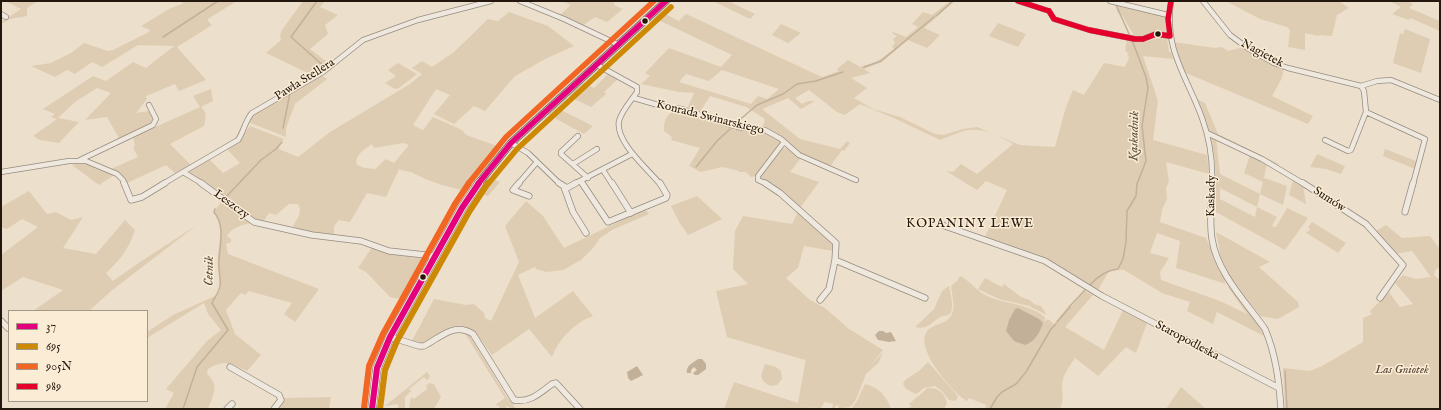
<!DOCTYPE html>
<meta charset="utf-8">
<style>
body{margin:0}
#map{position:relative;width:1441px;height:410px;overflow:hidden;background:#ecdfcb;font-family:"IM FELL English",serif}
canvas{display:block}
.frame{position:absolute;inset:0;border:2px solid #23170e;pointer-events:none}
.legend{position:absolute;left:8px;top:310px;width:140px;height:92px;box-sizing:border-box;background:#fbecd5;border:1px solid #a59785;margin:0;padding:5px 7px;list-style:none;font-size:12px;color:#23170e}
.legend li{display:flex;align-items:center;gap:8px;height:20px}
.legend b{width:20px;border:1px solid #a59785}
</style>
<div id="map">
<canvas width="1441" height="410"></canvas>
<div class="frame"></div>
<ul class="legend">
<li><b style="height:5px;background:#e5007d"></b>37</li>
<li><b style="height:5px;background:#cd8903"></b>695</li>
<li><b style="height:5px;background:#f26522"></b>905N</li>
<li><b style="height:5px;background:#e4002b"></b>989</li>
</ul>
</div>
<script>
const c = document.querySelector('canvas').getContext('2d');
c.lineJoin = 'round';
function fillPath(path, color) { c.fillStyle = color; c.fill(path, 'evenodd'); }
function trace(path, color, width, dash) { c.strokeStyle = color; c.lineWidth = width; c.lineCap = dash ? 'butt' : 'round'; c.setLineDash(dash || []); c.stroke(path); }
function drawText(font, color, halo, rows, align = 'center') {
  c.font = font + ' "IM FELL English",serif'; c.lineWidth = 3; c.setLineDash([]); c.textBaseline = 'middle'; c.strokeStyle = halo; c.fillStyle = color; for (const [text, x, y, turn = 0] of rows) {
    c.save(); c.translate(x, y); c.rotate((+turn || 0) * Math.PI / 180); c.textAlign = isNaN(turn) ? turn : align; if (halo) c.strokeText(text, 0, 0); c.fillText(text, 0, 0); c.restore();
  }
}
fillPath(new Path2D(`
 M5,1H38L27,8V16L10,19L1,24V22L21,9Z
 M179,1H237L208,19V21L212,25L177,47L206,80L179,91L175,84L146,96L147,99L136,113L149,111L155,119V122L120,140L107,117L85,120L111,93L97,88L75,102L58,118L79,122L59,143L40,140L33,136L57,119L51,117L55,114L43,109L93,76L106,81L133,62L146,68L174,46L138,45L102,67L92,62L75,74L67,70L55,77L31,66L51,63L71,53L84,43L108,51L113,50L149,32L150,30L141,26L169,9L184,3Z
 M303,1H325L320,7L338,15L325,25L328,34L310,49L331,65L314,76L266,53L281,40L280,35L282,30Z
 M562,1H609L615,3L614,5L623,9L607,22L595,17L582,26L560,15L571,5Z
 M713,1H728L755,14L750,19Z
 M950,1H955L924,28L940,35L927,48L908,40L882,62L864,69L870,73L851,78L867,88L854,98L873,109L900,117L935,134L943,135L963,129L977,127L1020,145L1055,147L1066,107L1073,90L1084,95L1104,63L1125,67L1129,58L1127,52L1125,51L1127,39L1145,42L1157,38L1167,39L1169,52H1171L1173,59L1143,56L1158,101L1153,140L1207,155L1209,174L1166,162L1169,182L1166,188L1167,199L1162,210L1160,222L1206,238L1219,267L1226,281H1224L1226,284L1176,268L1180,241L1157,233L1150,253L1169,258L1160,272L1161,280L1220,301L1247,314L1228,287L1231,286L1258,324L1264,336L1217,312L1213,324L1187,311L1190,302L1162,293L1124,270L1113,269L1109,271L1098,290L1051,261L985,237L1007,190L986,181L977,190L946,171L953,172L961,164L977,174L1013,144C1002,137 984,128 970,130C960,131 949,137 940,140L896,119L860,104L845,115L837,112L809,90L795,98L802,104L808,101H815L801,109L788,98L762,109L800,139L840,149L847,141L850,143L844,151L842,150L831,165L833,167L800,154L785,139L763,126L765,119L746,107L710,96L700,112L687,109L694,93L679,92L641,84L650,76L645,73L669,48L721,67L732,55L654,18L661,12L679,21L686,14L822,77L839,71L837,69L848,60L860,67L875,63L894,49L892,47L895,43L893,39L897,36L892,33L893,32L906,37L918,27L912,24L923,12L932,15ZM722,70L779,89L767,99L758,96L751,104L679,82L686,74L709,81Z
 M1226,1H1339L1349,8L1337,15L1332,36L1319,35V36L1305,33V50L1288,47L1290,30L1287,27L1260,19Z
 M1390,1H1408L1413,4L1409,8L1440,21V31L1410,18L1409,20L1392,14L1401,7Z
 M1115,3L1166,15V32L1135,37L1122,15L1118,13Z
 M509,12L548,26L574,46L547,58L515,76L485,111L474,106L454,124L434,114L450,95L436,89L413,125L423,130L433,117L462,130L466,135L503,148L470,190L468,191C445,187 431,182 411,172C407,171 403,171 399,169L386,197L367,193L350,222L339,220L334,226V236L299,230L293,226C297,219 303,212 298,204H289L276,215L269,213L263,222L254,219L188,173L189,171L209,159L223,173L240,163L227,149L239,140L250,126L284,139L280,143L279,149L298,157L330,132L410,84L422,74L412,68L422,61L432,67L454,52L488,19L498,21ZM403,143L409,145L394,163L386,159L375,169L365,168L357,165C354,155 365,149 372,144L374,148Z
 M998,23L1026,34L1018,47L989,36Z
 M781,24L801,33L788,43L772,35Z
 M1405,29L1430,39L1421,73L1393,63L1400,33L1403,34Z
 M1173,42L1215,48L1222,47L1228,51L1243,47L1284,68L1282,78L1272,96L1313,116L1308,124L1186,73L1197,99L1205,103L1218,134L1279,164L1278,166L1209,131L1180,64Z
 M398,63L417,74L399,88L395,89L385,83L396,76L388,70Z
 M608,74L618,79L604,92L606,94L591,107L568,96L583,83L594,88Z
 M321,75L327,79L295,104L286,128V137L248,122L251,116Z
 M211,89L213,101L201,107C207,112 206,118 204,126L170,144L191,165L176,174L166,165L127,183L123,177L111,169L138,157L133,147L135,146L133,137L200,107L193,96Z
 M565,97L568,98L557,108L593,126L584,134L547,114Z
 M677,110L734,128L733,130L735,131L737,129C749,130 775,131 781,143L755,176L751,177L746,172H740L736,170L722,167L701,172L689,166L700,148L671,140L672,137L664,131C663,122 668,111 677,110Z
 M1211,136L1216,138L1220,174L1260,194L1263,182L1244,173L1250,155L1267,163L1264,178L1287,186L1283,205L1260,194L1257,207L1277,217L1272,226L1276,227L1287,208L1308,218L1285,250L1216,212L1215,161ZM1220,188L1257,207L1255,217L1220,199Z
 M787,148L801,158L790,172L819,182L800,208L775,187L774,184L760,179V177L781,149Z
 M1385,149L1416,161L1415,169L1383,156Z
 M1317,154L1345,166L1341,174L1326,169L1310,167Z
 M79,162L88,163L114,175L99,185L72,165Z
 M487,177L500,182L488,196L477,193Z
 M1293,180L1303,185L1306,204L1289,195Z
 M29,191L47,214L56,212L71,220L83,217L63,248L96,254L125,220L135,230C128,250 121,259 106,273L113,281L140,262L197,225L111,291L89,311H33L63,290L23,277L1,291V255L38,227L22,219L7,229L1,227V207Z
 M697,196L722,219L688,235L679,222L671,206Z
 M222,201L251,223C242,225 232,227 227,236L231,239V242L226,244L228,254L319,289L295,322L284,314L292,303L249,291L245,295L241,293L226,310L235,334L261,355L247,371C231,364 225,359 208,369L207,374C220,386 213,395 208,409H165L174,393L166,389L207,341L221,330L208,314L204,303L147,338V332L173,315L215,296C218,293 220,292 220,288C221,280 218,274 218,266C216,253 227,221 213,213Z
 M526,201L543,216L564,248L645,209L649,214L612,230L600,238L593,248L581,260L563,270L546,272L536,269L535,267L518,275L535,318L573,291L593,316C574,323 559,339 552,357L529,329L492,355C481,340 470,317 447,329C439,333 432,339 423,344L412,341L434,299L466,305L474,304L484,313L485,318L491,321L519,262L505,226Z
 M798,212L833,243V251L804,246L798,268L786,278L810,300L825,308L849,329L883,350L867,370L883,352L879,362L866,374L857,397L853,404L849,407L838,409L839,405L835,406V409H832L833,404L825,402L823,404L822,407L818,409L798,403L806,358L805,360L727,337L716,291L748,284L733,269L735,231L743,216L792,224Z
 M1312,222L1346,243L1338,253L1305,232L1309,231L1310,229L1308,227Z
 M1386,225L1402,238L1430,236L1440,249V269L1438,268L1435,271L1434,275L1440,280V409H1285L1283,368L1310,371L1322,366L1363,342V318L1372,314L1370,311L1389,292L1400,307L1413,304L1395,283L1403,275L1416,279L1431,277L1412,251L1395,254L1374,232Z
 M1216,232L1270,262L1259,267L1298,302L1299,307L1278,319L1260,316L1230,276L1218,254L1220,253Z
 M372,247L388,253L429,259L406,300L390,297L366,272L358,268Z
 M960,276C969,280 976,290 985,295C1005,305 1023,302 1044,316L1045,318L1044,322L1048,319L1054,324L1069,305L1071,307L1085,291L1093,295L1065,327L1104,350L1123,310L1147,323L1136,353L1126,347L1098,376L1075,358C1070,366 1063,374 1062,384C1062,392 1064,400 1060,409H985L986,405L969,398L967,401C953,393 916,350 926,333C928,328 934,326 939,324C959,318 953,302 951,286L957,281Z
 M985,278L1002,287L1004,284L1021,297L1030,300L1034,304L1041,306L1047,315L1029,306L999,299L978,289Z
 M949,286C950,294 954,304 951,312C948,317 944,315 940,317C931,323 927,330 915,327L934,309L942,291Z
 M464,332L470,336L508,399L514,403L513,405L516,409H512L507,406L505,409H499V406L495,405L505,398Z
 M928,362L957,395L958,398L955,401L949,400L942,391L935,386L924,388L916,394L906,389L903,384L905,380L919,371Z
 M765,364L776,367L781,371L782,379L777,385L770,386L763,381L761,376Z
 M427,372L430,376L429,378L427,380L424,377L409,389L411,391L405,397V409H398V404L385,406Z
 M734,382L816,409H724Z
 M429,383L434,384L441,397L434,409H409L411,397L414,399L427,389L426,386Z
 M865,384C878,387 887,396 891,409L852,408L857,401Z
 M1181,387L1206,409H1166Z
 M928,388C937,387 945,393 947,403L944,409H908L911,406L909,404Z
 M331,397L329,409H278L284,398Z`), '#dfcdb3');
fillPath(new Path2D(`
 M1018,308L1039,319L1043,323C1040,332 1035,342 1025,345L1014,341L1006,331L1009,320L1015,309Z
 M879,331H883L886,333L891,332L896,341L889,342L878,340L875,335Z
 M698,359H702L706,364V369L698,375H695L693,373L697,370L694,367L691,370V373H687C685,366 694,362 698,359Z
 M637,366L643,375L631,381L628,378L627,372Z`), '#c2b198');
trace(new Path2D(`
 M317,1L291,37L326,68
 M1116,5L1130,36
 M936,16L953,1
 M163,37L218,1
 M864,67L881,61L934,17
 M736,123L757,105L783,94L797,84L816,81L843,72
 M283,128L290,93
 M696,167L717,141L730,129
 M226,197L261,160L276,149L282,142
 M1090,285C1098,276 1106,270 1118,269L1123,259L1126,242L1127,211L1136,196L1137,184L1146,161L1142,126L1148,88L1146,77L1132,40
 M1070,306L1085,290
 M1057,322L1070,307
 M1285,371L1287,409
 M183,409L197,367L228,330L212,303C215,297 219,292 220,286C221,280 219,273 219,267C218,248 227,228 214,212L215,209
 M990,409L997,397L1002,392L1016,384L1026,372L1051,329L1056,324`), '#c2b198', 1.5);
const streetFar1 = new Path2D(`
 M520,1L564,19L619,45
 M1018,1L1049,11L1054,19L1089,30L1135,39H1143L1156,34L1170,36
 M1110,1L1168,15
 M1171,1C1164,51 1186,74 1202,118C1210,140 1213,161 1212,184
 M1203,1L1230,35L1249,49L1274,63L1288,68L1361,86L1377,81L1391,80L1440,100
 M1,14L6,17
 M597,65L637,87V92C631,101 622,110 619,121C615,142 648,169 660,184
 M1361,86L1364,91L1366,112L1425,139L1413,184
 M634,98L665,107L682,109L737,127L765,130L781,139L799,155L856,180
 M1207,133L1262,159L1304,184
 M578,136L561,152V154L588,178
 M1325,140L1348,151L1351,150L1366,112
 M511,143L528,153L560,184
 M80,160L153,125L156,119L149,105
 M573,164L597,149
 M603,170L612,184
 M1,172L69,161H86L117,174L123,180L124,184
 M183,172L238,140C244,131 245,121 252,113L323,72L363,40L418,20L491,1
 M581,181L583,184
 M163,184L183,172L203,184
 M518,184L537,162
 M574,184L632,154
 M767,184L758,180V176L784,142`);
const street = new Path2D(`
 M124,183L131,200L142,197L165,183
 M201,183L254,222L312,235L361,241L389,251L435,256
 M519,183L513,190L529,196
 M559,183L567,188L576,183
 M582,183L608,222L666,198L667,195L660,183
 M612,183L631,213
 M765,183L780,193L836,243L835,260L829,289L820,300
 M1212,183C1212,201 1209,221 1212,239C1217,273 1246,302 1265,329C1276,355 1279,381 1281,409
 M1303,183L1366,224L1403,265L1380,298
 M564,187L573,212L586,233
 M1405,212L1413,183
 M942,225L1045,261L1102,296L1279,388
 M835,260L925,298
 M1,321L8,328
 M390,337L419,346H424C441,337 454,322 473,334L514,400C530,403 540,393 552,384L556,383L580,409
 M230,367L279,395L281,400L274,409
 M227,409L232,404`);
const secondaryFar1 = new Path2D(`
 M478,184L511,143L666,1`);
const secondary = new Path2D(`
 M372,409L377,368L390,337L462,208L479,183`);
trace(streetFar1, '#958c81', 6);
trace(street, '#958c81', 7);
trace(secondaryFar1, '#7a7267', 8);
trace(secondary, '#7a7267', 9);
trace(streetFar1, '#efe8de', 4.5);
trace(street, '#efe8de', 5.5);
trace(secondaryFar1, '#efe8de', 6);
trace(secondary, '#efe8de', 8);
trace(new Path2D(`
 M478,184L511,143L666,1`), '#e5007d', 5.5);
trace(new Path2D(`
 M372,409L377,368L390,337L462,208L479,183`), '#e5007d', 6);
trace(new Path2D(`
 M488,184L517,149L671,7`), '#cd8903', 5.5);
trace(new Path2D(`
 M380,409L385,370L397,341L469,212L488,183`), '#cd8903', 6);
trace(new Path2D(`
 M468,184L506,137L654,1`), '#f26522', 5.5);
trace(new Path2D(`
 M364,408L369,366L383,334L455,204L469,183`), '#f26522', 6);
trace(new Path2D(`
 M1018,1L1049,11
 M1049,11L1054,19L1089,30L1135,39H1143L1156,34L1170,36
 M1170,36L1168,19L1171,1`), '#e4002b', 5.5);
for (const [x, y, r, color] of [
 [645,21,3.5,"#23170e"],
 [1158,34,3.5,"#23170e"],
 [423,277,3.5,"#23170e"]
]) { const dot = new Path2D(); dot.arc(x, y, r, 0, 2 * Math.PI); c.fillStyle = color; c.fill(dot); trace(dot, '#fbecd5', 1.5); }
drawText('12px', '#23170e', '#fbecd5', [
 ["Nagietek",1262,54,28],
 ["Pawła Stellera",305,80,-32],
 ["Konrada Swinarskiego",710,118,14],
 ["Kaskady",1212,196,-89],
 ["Sumów",1329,200,33],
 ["Leszczy",231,205,36],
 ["Staropodleska",1187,341,28]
]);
drawText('italic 12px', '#58493a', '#fbecd5', [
 ["Las Gniotek",1402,371]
]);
drawText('italic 13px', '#5b4d3c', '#fbecd5', [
 ["Kaskadnik",1135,136,-89],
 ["Cetnik",210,271,-89]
]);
c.letterSpacing = '1px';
drawText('13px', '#23170e', '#fbecd5', [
 ["KOPANINY LEWE",970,224]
]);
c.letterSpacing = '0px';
</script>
